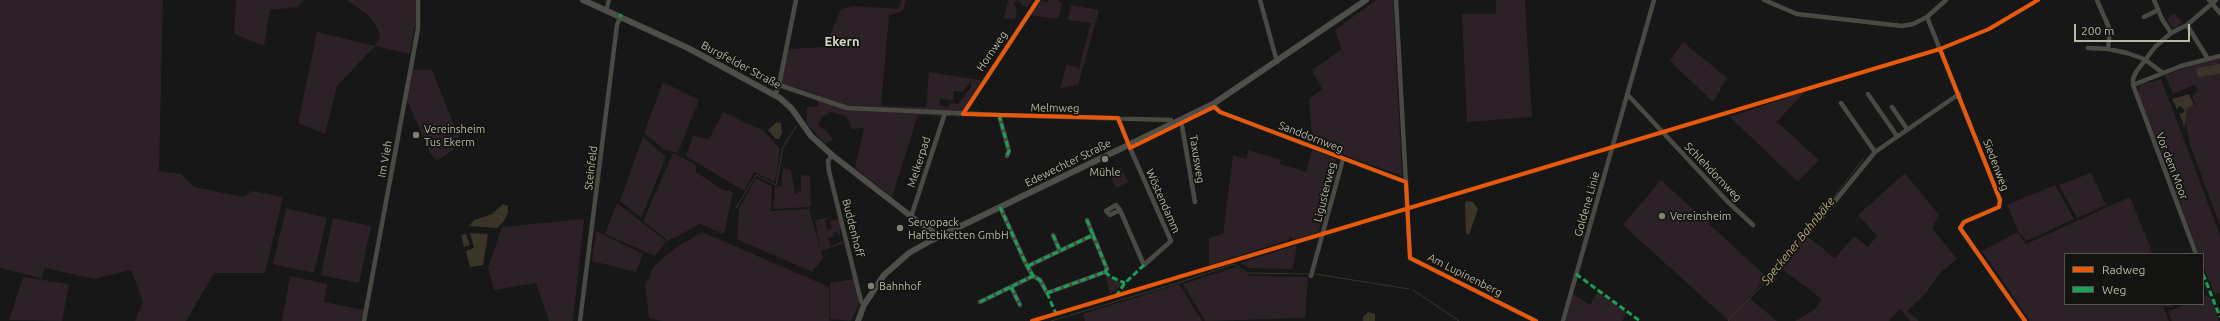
<!DOCTYPE html>
<html>
<head>
<meta charset="utf-8">
<style>
  body { margin:0 }
  #map { position:relative; width:2220px; height:321px; overflow:hidden; background:#171717; font-family:Ubuntu,sans-serif }
  canvas { display:block }
  .legend { position:absolute; left:2064px; top:253px; width:140px; height:52px; box-sizing:border-box; background:#131311; border:1px solid #55554d; margin:0; padding:5px 7px; list-style:none; font-size:12px; color:#b9b9a7 }
  .legend li { display:flex; align-items:center; gap:8px; height:20px }
  .legend b { width:20px; border:1px solid #55554d }
  .scale { position:absolute; left:2074px; top:24px; width:116px; height:18px; box-sizing:border-box; border:2px solid #b9b9a7; border-top:0; padding-left:5px; font-size:12px; line-height:14px; white-space:nowrap; color:#b9b9a7; -webkit-text-stroke:3px #131311; paint-order:stroke }
</style>
</head>
<body>
<div id="map">
<canvas width="2220" height="321"></canvas>
<ul class="legend">
<li><b style="height:5px;background:#e8590c"></b>Radweg</li>
<li><b style="height:5px;background:#1a9f57"></b>Weg</li>
</ul>
<div class="scale">200 m</div>
</div>
<script>
const g = document.querySelector('canvas').getContext('2d');
g.lineJoin = 'round';
function fillPath(path, color) {
  g.fillStyle = color;
  g.fill(path, 'evenodd');
}
function toPath(rows) {
  const path = new Path2D();
  for (const r of rows) {
    path.moveTo(r[0], r[1]);
    for (let i = 2; i < r.length; i += 2) path.lineTo(r[i], r[i + 1]);
  }
  return path;
}
function stroke(path, color, width, dash) {
  g.strokeStyle = color;
  g.lineWidth = width;
  g.lineCap = dash ? 'butt' : 'round';
  g.setLineDash(dash || []);
  g.stroke(path);
}
function label(font, color, halo, rows, align = 'center') {
  g.font = font + ' Ubuntu,sans-serif';
  g.lineWidth = 3.5;
  g.setLineDash([]);
  g.textBaseline = 'middle';
  g.strokeStyle = halo;
  g.fillStyle = color;
  for (const [text, x, y, turn = 0] of rows) {
    g.save();
    g.translate(x, y);
    g.rotate((+turn || 0) * Math.PI / 180);
    g.textAlign = isNaN(turn) ? turn : align;
    if (halo) g.strokeText(text, 0, 0);
    g.fillText(text, 0, 0);
    g.restore();
  }
}
fillPath(toPath([
  [0,0,163,0,159,171,181,174,194,187,243,197,252,191,283,197,265,273,214,273,186,321,135,321,143,302,131,270,94,279,45,268,41,278,0,268],
  [236,0,304,0,298,7,270,10,264,46,234,34],
  [347,0,415,0,415,25,410,54,375,46,337,86,325,134,298,123,317,32,375,46,380,37,378,29,368,15],
  [902,0,906,0,903,11,889,15,881,106,926,107,929,72,979,80,982,82,960,117,918,115,892,197,855,168,864,128,852,129,846,116,831,112,822,117,818,126,826,130,833,140,825,144,807,124,807,107,818,106,818,95,781,83,789,49,825,47,841,9,853,6,898,9],
  [971,81,971,87,958,104,950,103,949,107,939,106,940,99,953,100,954,91,963,92],
  [1008,0,1032,0,1027,7,1022,5,1018,0,1013,4,1017,9,1015,19,1004,18],
  [1041,0,1047,3,1049,0,1057,0,1062,4,1058,19,1030,15],
  [1376,0,1393,0,1402,176,1313,144,1309,102,1310,98,1322,89,1312,70,1342,49,1335,30],
  [1496,0,1525,0,1532,117,1467,122,1462,14,1496,14],
  [1071,5,1099,10,1078,85,1060,88,1067,64,1079,68,1091,23,1068,20],
  [2174,13,2182,22,2176,28,2172,27,2167,19],
  [1683,42,1727,78,1713,102,1670,61],
  [2220,58,2220,225,2191,148,2184,119,2187,109,2195,105,2192,97,2198,90,2194,85,2173,94,2165,75,2207,60],
  [413,70,432,70,461,143,437,161,430,153,407,100],
  [2161,79,2220,235,2220,293,2215,295,2203,265,2203,254,2199,254,2138,93,2139,85],
  [663,82,699,100,678,153,665,150,644,133],
  [1806,91,1767,132,1777,122,1819,160,1798,182,1730,117],
  [723,112,764,131,780,149,775,182,754,172,744,191,686,156,693,136,709,139],
  [643,137,666,157,641,218,620,201],
  [1249,150,1281,160,1280,164,1306,172,1312,150,1336,159,1335,179,1329,186,1319,232,1294,240,1290,237,1289,240,1209,265,1209,238,1223,234,1233,155,1246,159],
  [673,153,696,165,696,172,721,189,733,192,724,234,700,224,668,241,643,221],
  [1121,167,1128,182,1116,188,1110,174],
  [783,168,791,170,795,195,801,190,801,175,810,176,811,207,773,209,775,187,781,186],
  [1905,173,1939,215,1932,228,1957,259,1940,273,1926,293,1907,311,1919,321,1910,321,1900,309,1889,321,1795,321,1814,310,1822,299,1778,266,1804,234,1835,258,1854,236,1868,247,1877,236,1858,215],
  [2091,173,2106,205,2077,218,2059,185],
  [756,178,772,187,771,211,809,209,820,248,815,220,830,217,825,220,827,230,832,229,830,221,839,219,842,228,839,230,841,235,839,236,837,232,833,233,834,236,828,238,831,246,842,241,843,244,821,251,823,258,812,272,737,239,739,209],
  [1661,180,1767,277,1749,298,1777,321,1729,321,1623,225],
  [2055,185,2074,219,2026,241,2018,230,2007,205],
  [2130,197,2153,254,2065,254,2065,304,2172,304,2173,307,2163,306,2169,321,2030,321,1982,251,2018,232,2026,244],
  [617,203,666,241,655,256,605,234],
  [286,208,327,218,314,273,273,264],
  [333,218,371,226,359,283,321,275],
  [584,219,573,321,549,321,536,283,494,290,488,268,502,227],
  [596,231,643,254,636,272,592,261],
  [702,232,829,287,829,320,833,321,662,321,649,318,645,286,654,266,674,249],
  [1297,245,1293,269,1249,268,1240,263],
  [1236,267,1250,276,1308,277,1305,318,1205,321,1183,284],
  [1105,274,1123,283,1124,284,1110,294],
  [290,276,327,284,324,302,364,310,361,321,282,321],
  [23,277,69,284,62,321,9,320],
  [854,279,860,302,851,321,830,319,830,283],
  [1179,284,1202,321,1085,321,1083,314],
  [1598,292,1627,312,1622,321,1566,321,1573,294,1590,305],
  [2206,296,2211,298,2219,321,2172,321,2168,312,2187,304,2203,304,2203,297]
]), '#2b2127');
fillPath(toPath([
  [2220,64,2220,74,2198,77,2196,68],
  [2189,94,2194,105,2187,109,2184,129,2183,122,2179,114,2183,113,2185,110,2180,106,2177,109,2172,99],
  [777,122,781,123,782,133,779,139,776,139,768,130],
  [1467,201,1473,202,1478,209,1469,235,1466,233,1465,203],
  [503,204,508,206,508,212,504,221,497,228,469,226,474,220,492,214],
  [470,233,488,234,483,265,470,267,466,251,474,248],
  [466,234,470,245,464,247,461,235],
  [1368,312,1375,314,1375,321,1363,321,1363,317]
]), '#3a3529');
stroke(toPath([
  [736,208,756,175,776,185,783,147,796,127],
  [1315,274,1409,289],
  [1413,290,1459,321],
  [1051,321,1181,282,1234,264,1247,273,1309,274],
  [1728,321,1776,271,1864,158]
]), '#3a3529', 1);
stroke(toPath([
  [1260,0,1277,62],
  [1396,0,1410,258,1536,321],
  [1764,0,1797,14,1902,26,1913,24,1927,17,1946,0],
  [2097,0,2110,30,2108,49],
  [2154,0,2162,19,2171,33],
  [2209,0,2220,13],
  [606,11,609,0],
  [1927,17,2000,200,1999,207,1964,222,1960,228,2025,321],
  [2144,17,2158,10],
  [2187,25,2208,59],
  [2088,48,2108,49,2127,53,2144,59,2163,73],
  [779,85,847,108,999,115,1171,120],
  [2133,85,2133,79,2136,72,2155,47,2171,33,2187,25,2216,0],
  [1627,94,1727,201,1753,225],
  [1868,94,1897,136],
  [775,95,779,85,796,0],
  [1841,103,1875,152],
  [1213,104,1220,112,1406,182],
  [1892,107,1907,129],
  [963,114,1038,0],
  [999,115,1009,151,1007,156],
  [1118,118,1130,148,1171,241,1144,265,1120,210,1116,205,1106,211,1110,215,1120,210],
  [1181,120,1195,202],
  [832,155,828,161,829,171,861,301,864,305],
  [1000,207,1026,264,1033,276,1040,280,1047,293,1105,272,1107,269,1093,235,1028,266],
  [911,217,945,113],
  [1087,220,1093,235],
  [1808,234,1875,152,1959,94],
  [1053,235,1060,251],
  [2196,254,2133,85,2181,66,2220,56],
  [1311,276,1343,159],
  [1011,287,1020,305],
  [980,302,1033,276],
  [364,321,418,29,418,0],
  [580,321,617,25,620,17],
  [1563,321,1654,0]
]), '#4a4a45', 4.5);
stroke(toPath([
  [583,0,688,48,780,98,792,109,811,136,832,155,921,224,939,236],
  [858,321,864,305,884,275,909,253,932,240,1213,104,1366,0]
]), '#4e4e4a', 6);
stroke(toPath([
  [620,17,621,14],
  [999,115,1009,151,1007,156],
  [1000,207,1026,264,1033,276,1040,280,1047,293,1105,272],
  [1087,220,1093,235],
  [1053,235,1060,251],
  [1028,266,1093,235,1107,269,1105,272],
  [1105,272,1111,277,1125,283],
  [1576,274,1640,321],
  [2203,274,2220,317],
  [1011,287,1020,305],
  [1047,293,1056,314],
  [1116,296,1125,283,1144,265],
  [980,302,1033,276]
]), '#1a9f57', 3, [6, 3]);
stroke(toPath([
  [1038,0,963,114,1118,118,1130,148,1214,107,1220,112,1406,182,1410,258,1536,321],
  [1940,49,2000,200,1999,207,1964,222,1960,228,2025,321],
  [1032,321,1940,49,1989,29,2038,0]
]), '#e8590c', 4);
for (const [x, y, r, color] of [
  [416,135,4,"#808075"],
  [1105,159,4,"#808075"],
  [1662,216,4,"#808075"],
  [900,228,4,"#808075"],
  [871,286,4,"#808075"]
]) {
  const dot = new Path2D();
  dot.arc(x, y, r, 0, 2 * Math.PI);
  g.fillStyle = color;
  g.fill(dot);
  stroke(dot, '#131311', 1.5);
}
label('11px', '#b9b9a7', '#131311', [
  ["Hornweg",992,51,-56],
  ["Burgfelder Straße",741,65,28],
  ["Melmweg",1055,108,1],
  ["Sanddornweg",1311,137,21],
  ["Im Vieh",385,159,-80],
  ["Taxusweg",1197,159,81],
  ["Melkerpad",919,162,-72],
  ["Edewechter Straße",1068,163,-26],
  ["Siedenweg",1996,165,69],
  ["Vor dem Moor",2172,166,69],
  ["Steinfeld",591,168,-83],
  ["Schlehdornweg",1713,172,46],
  ["Ligusterweg",1325,192,-76],
  ["Wöstendamm",1163,201,66],
  ["Goldene Linie",1587,204,-74],
  ["Buddenhoff",853,228,76],
  ["Am Lupinenberg",1465,275,27]
]);
label('11px', '#b9b9a7', '#131311', [
  ["Vereinsheim",424,129],
  ["Tus Ekerm",424,142],
  ["Mühle",1105,172,"center"],
  ["Vereinsheim",1670,216],
  ["Servopack",908,222],
  ["Haftetiketten GmbH",908,235],
  ["Bahnhof",879,286]
], 'left');
label('italic 12px', '#b7a87b', '#131311', [
  ["Speckener Bahnbäke",1798,241,-51]
]);
label('bold 13px', '#d5d5c8', '#131311', [
  ["Ekern",842,42]
]);
</script>
</body>
</html>
